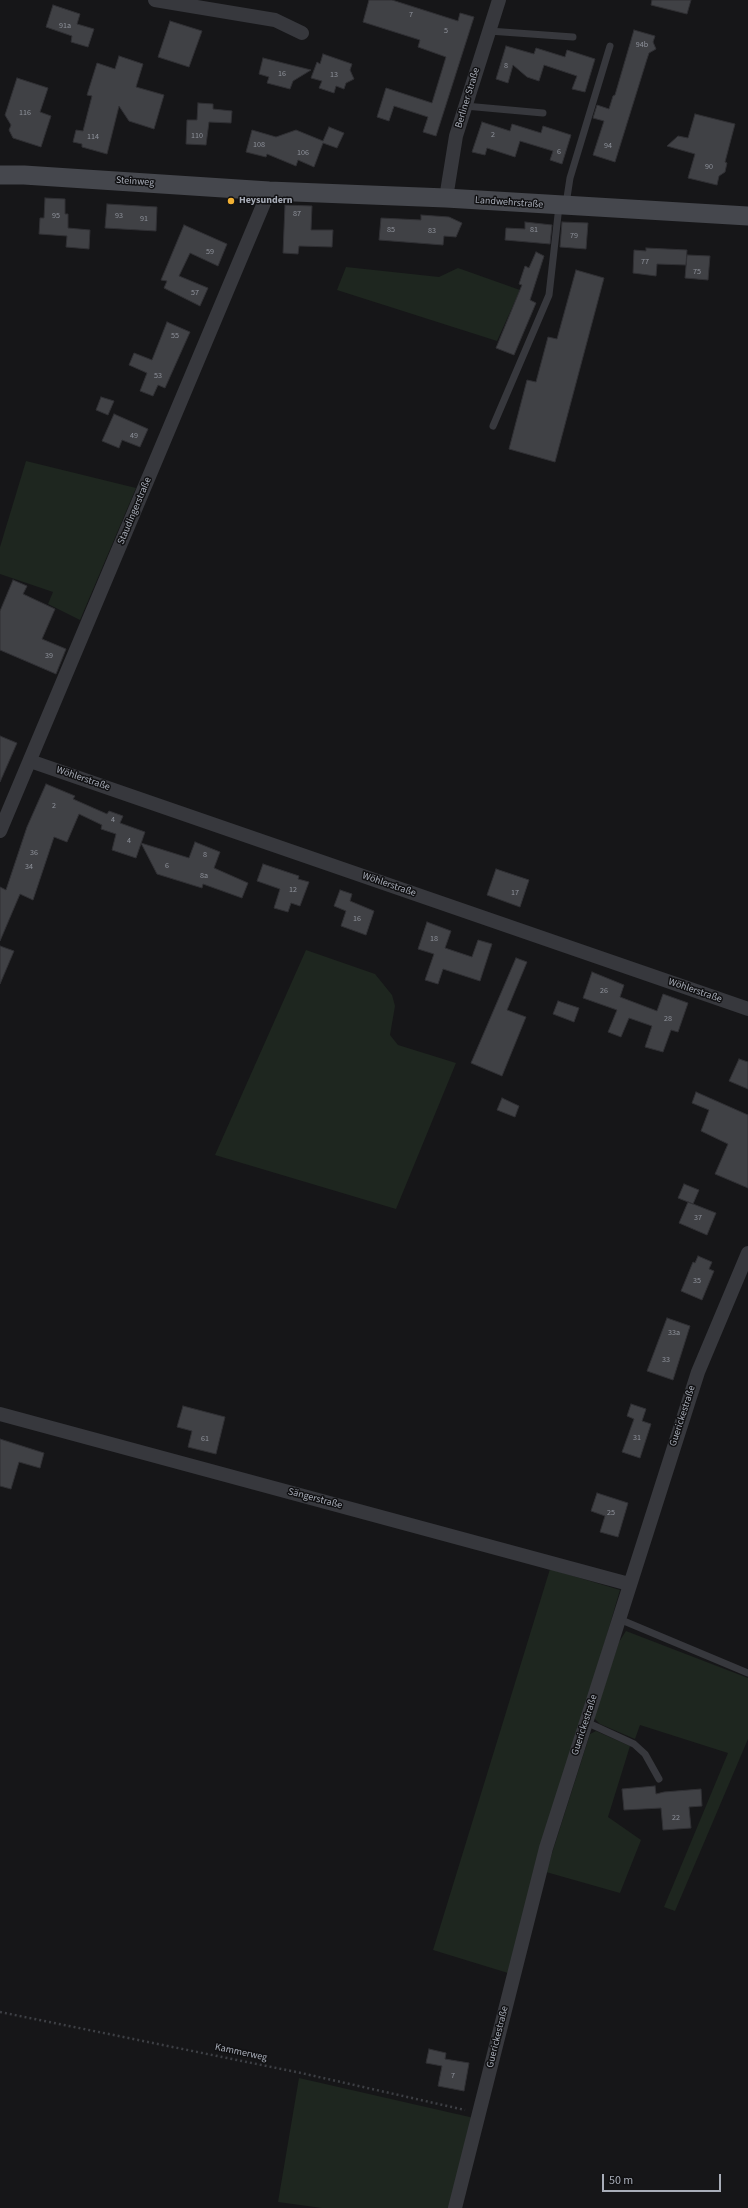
<!DOCTYPE html>
<html>
<head>
<meta charset="utf-8">
<style>
  body { margin:0 }
  #map { position:relative; width:748px; height:2208px; overflow:hidden; background:#161618; font-family:"Source Sans 3",sans-serif }
  canvas { display:block }
  .scale { position:absolute; left:602px; top:2174px; width:119px; height:18px; box-sizing:border-box; border:2px solid #a8adb8; border-top:0; padding-left:5px; font-size:12px; line-height:14px; white-space:nowrap; color:#a8adb8; -webkit-text-stroke:3px #111113; paint-order:stroke }
</style>
</head>
<body>
<div id="map">
<canvas width="748" height="2208"></canvas>
<div class="scale">50 m</div>
</div>
<script>
const g = document.querySelector('canvas').getContext('2d');
g.lineJoin = 'round';
function fillPath(path, color) {
  g.fillStyle = color;
  g.fill(path, 'evenodd');
}
function toPath(rows) {
  const path = new Path2D();
  for (const r of rows) {
    path.moveTo(r[0], r[1]);
    for (let i = 2; i < r.length; i += 2) path.lineTo(r[i], r[i + 1]);
  }
  return path;
}
function stroke(path, color, width, dash) {
  g.strokeStyle = color;
  g.lineWidth = width;
  g.lineCap = dash ? 'butt' : 'round';
  g.setLineDash(dash || []);
  g.stroke(path);
}
function label(font, color, halo, rows, align = 'center') {
  g.font = font + ' "Source Sans 3",sans-serif';
  g.lineWidth = 3;
  g.setLineDash([]);
  g.textBaseline = 'middle';
  g.strokeStyle = halo;
  g.fillStyle = color;
  for (const [text, x, y, turn = 0] of rows) {
    g.save();
    g.translate(x, y);
    g.rotate((+turn || 0) * Math.PI / 180);
    g.textAlign = isNaN(turn) ? turn : align;
    if (halo) g.strokeText(text, 0, 0);
    g.fillText(text, 0, 0);
    g.restore();
  }
}
fillPath(toPath([
  [346,267,439,277,458,268,520,290,497,341,337,290],
  [26,461,136,488,80,620,48,604,53,592,0,574,0,547],
  [306,950,375,974,392,995,395,1006,390,1035,398,1045,456,1063,396,1209,215,1155],
  [550,1569,620,1590,508,1973,433,1950],
  [626,1631,748,1678,748,1739,675,1911,664,1907,728,1753,640,1725,635,1739,600,1724,594,1718,619,1642],
  [596,1731,630,1746,608,1817,641,1840,620,1893,546,1872,590,1734],
  [299,2078,474,2118,450,2208,322,2208,278,2202]
]), '#1e261f');
const building = toPath([
  [369,0,392,0,458,21,460,13,474,17,436,136,423,132,428,117,394,106,389,121,377,117,386,88,432,103,446,57,418,47,420,40,363,22,369,0],
  [652,0,691,0,687,14,651,5,652,0],
  [53,5,80,14,77,24,94,29,88,47,71,42,72,36,46,27,53,5],
  [170,21,202,31,189,67,158,57,170,21],
  [634,30,655,36,653,42,656,49,649,53,647,59,615,162,593,155,604,121,593,118,597,105,609,109,613,96,615,95,634,30],
  [506,46,534,54,536,48,565,57,567,50,595,59,585,92,572,89,577,76,544,65,539,81,527,77,513,65,508,83,496,79,506,46],
  [323,54,352,64,350,70,354,79,346,83,344,89,336,86,334,93,319,88,322,81,311,78,317,62,320,64,323,54],
  [119,56,143,64,136,87,164,95,154,129,129,121,119,106,107,154,82,147,82,144,73,142,76,130,83,131,92,96,87,95,97,63,115,69,119,56],
  [263,58,311,70,293,81,290,89,267,83,269,77,259,74,263,58],
  [17,78,48,88,40,112,51,116,41,147,13,138,9,130,11,125,5,115,17,78],
  [198,103,213,104,213,109,232,111,231,123,209,122,206,145,186,144,187,120,197,120,198,103],
  [695,114,735,124,725,162,727,163,725,172,719,176,717,185,688,178,695,154,667,146,678,136,688,138,695,114],
  [482,122,510,131,512,124,541,133,543,126,571,135,562,164,550,160,553,151,520,141,515,157,487,148,485,155,472,152,482,122],
  [329,127,344,133,337,148,323,143,314,167,298,160,296,166,267,154,266,157,246,152,252,130,276,137,296,130,323,141,329,127],
  [45,198,65,199,65,214,68,214,68,228,90,230,89,249,66,247,67,236,39,234,40,218,44,218,45,198],
  [107,204,157,207,156,231,105,228,107,204],
  [285,205,312,206,311,230,333,230,332,247,299,246,298,254,283,253,285,205],
  [421,215,449,217,462,223,456,237,444,236,443,245,379,240,381,218,421,220,421,215],
  [525,222,552,225,550,244,505,240,506,228,525,229,525,222],
  [562,222,588,223,586,249,560,247,562,222],
  [184,225,227,244,218,266,190,253,179,276,208,288,200,306,164,288,167,281,161,280,184,225],
  [646,248,687,250,686,265,657,264,656,276,633,273,634,250,646,251,646,248],
  [536,252,544,256,530,300,536,303,514,355,496,348,522,285,519,284,525,266,529,268,536,252],
  [687,255,710,256,708,280,685,278,687,255],
  [576,270,604,278,555,462,509,449,527,380,536,382,548,337,557,339,576,270],
  [167,322,190,332,165,388,158,385,153,396,140,391,147,373,129,365,134,353,152,360,167,322],
  [101,397,114,401,108,415,96,410,101,397],
  [114,414,148,429,140,447,122,440,119,448,102,441,114,414],
  [13,580,27,586,23,594,55,609,42,639,66,649,56,674,0,650,0,611,13,580],
  [0,736,17,743,0,782,0,736],
  [46,784,75,796,73,799,107,814,109,811,123,816,120,823,145,832,136,858,112,850,116,834,101,829,102,825,79,814,67,842,54,837,33,900,20,894,0,941,0,887,6,890,27,827,46,784],
  [195,842,220,852,214,868,248,883,242,898,203,884,202,888,157,874,141,843,189,858,195,842],
  [263,864,299,876,298,879,309,882,300,906,291,903,288,912,274,908,280,889,257,881,263,864],
  [496,869,529,880,520,907,487,895,496,869],
  [340,890,352,894,350,901,374,911,366,935,341,926,346,911,334,906,340,890],
  [427,922,451,931,445,948,472,957,478,940,492,944,480,981,443,969,438,984,425,980,434,954,418,949,427,922],
  [0,946,14,951,0,984,0,946],
  [516,958,527,962,507,1010,526,1017,502,1076,471,1063,516,958],
  [592,972,624,985,620,997,657,1011,663,994,688,1003,678,1032,671,1030,663,1052,645,1047,652,1026,629,1018,621,1037,608,1032,617,1010,583,998,592,972],
  [558,1001,579,1008,574,1022,553,1014,558,1001],
  [739,1059,748,1062,748,1089,729,1081,739,1059],
  [696,1092,748,1115,748,1188,715,1174,728,1144,701,1131,709,1110,692,1103,696,1092],
  [502,1098,519,1106,515,1117,497,1110,502,1098],
  [684,1184,699,1190,693,1204,678,1198,684,1184],
  [688,1202,716,1213,707,1235,679,1223,688,1202],
  [698,1256,712,1262,709,1269,714,1271,702,1300,681,1291,693,1262,695,1263,698,1256],
  [667,1318,690,1326,673,1380,647,1371,667,1318],
  [631,1404,646,1409,642,1421,651,1424,640,1458,622,1452,634,1419,627,1416,631,1404],
  [183,1406,225,1417,216,1454,188,1447,192,1431,177,1427,183,1406],
  [0,1439,44,1453,40,1468,19,1462,11,1489,0,1486,0,1439],
  [597,1493,628,1503,618,1537,600,1532,605,1516,591,1511,597,1493],
  [655,1786,656,1794,664,1792,701,1789,702,1806,689,1807,691,1828,663,1830,661,1808,624,1810,622,1789,655,1786],
  [429,2049,446,2053,445,2059,469,2063,464,2091,438,2086,442,2066,426,2063,429,2049]
]);
fillPath(building, '#404145');
stroke(building, '#303034', 1);
stroke(toPath([
  [0,2012,301,2073,465,2110]
]), '#3d3f44', 2.5, [2, 3]);
stroke(toPath([
  [489,31,573,37],
  [465,106,543,113],
  [566,204,570,178,610,46],
  [493,426,549,295,559,206],
  [619,1619,748,1673],
  [586,1722,634,1744,645,1754,659,1779]
]), '#37383d', 7);
stroke(toPath([
  [155,0,275,20,302,33],
  [446,198,456,136,499,0],
  [30,761,748,1009],
  [0,831,269,191],
  [0,1414,629,1584],
  [455,2208,546,1848,698,1372,748,1253]
]), '#37383d', 14);
stroke(toPath([
  [0,175,24,175,269,191,446,198,748,216]
]), '#45474d', 19);
for (const [x, y, r, color] of [
  [231,201,4,"#f2b134"]
]) {
  const dot = new Path2D();
  dot.arc(x, y, r, 0, 2 * Math.PI);
  g.fillStyle = color;
  g.fill(dot);
  stroke(dot, '#111113', 1.5);
}
label('8px', '#8e929b', null, [
  ["7",411,15],
  ["91a",65,26],
  ["5",446,31],
  ["94b",642,45],
  ["8",506,66],
  ["16",282,74],
  ["13",334,75],
  ["116",25,113],
  ["2",493,135],
  ["110",197,136],
  ["114",93,137],
  ["108",259,145],
  ["94",608,146],
  ["6",559,152],
  ["106",303,153],
  ["90",709,167],
  ["87",297,214],
  ["95",56,216],
  ["93",119,216],
  ["91",144,219],
  ["85",391,230],
  ["81",534,230],
  ["83",432,231],
  ["79",574,236],
  ["59",210,252],
  ["77",645,262],
  ["75",697,272],
  ["57",195,293],
  ["55",175,336],
  ["53",158,376],
  ["49",134,436],
  ["39",49,656],
  ["2",54,806],
  ["4",113,820],
  ["4",129,841],
  ["36",34,853],
  ["8",205,855],
  ["6",167,866],
  ["34",29,867],
  ["8a",204,876],
  ["12",293,890],
  ["17",515,893],
  ["16",357,919],
  ["18",434,939],
  ["26",604,991],
  ["28",668,1019],
  ["37",698,1218],
  ["35",697,1281],
  ["33a",674,1333],
  ["33",666,1360],
  ["31",637,1438],
  ["61",205,1439],
  ["25",611,1513],
  ["22",676,1818],
  ["7",453,2076]
]);
label('10px', '#a8adb8', '#111113', [
  ["Berliner Straße",468,98,-73],
  ["Steinweg",135,182,4],
  ["Landwehrstraße",509,203,4],
  ["Staudingerstraße",135,511,-67],
  ["Wöhlerstraße",83,779,19],
  ["Wöhlerstraße",389,885,19],
  ["Wöhlerstraße",695,991,19],
  ["Guerickestraße",683,1416,-72],
  ["Sängerstraße",315,1499,15],
  ["Guerickestraße",585,1725,-72],
  ["Guerickestraße",498,2037,-76],
  ["Kammerweg",241,2053,12]
]);
label('bold 10px', '#a8adb8', '#111113', [
  ["Heysundern",239,201]
], 'left');
</script>
</body>
</html>
